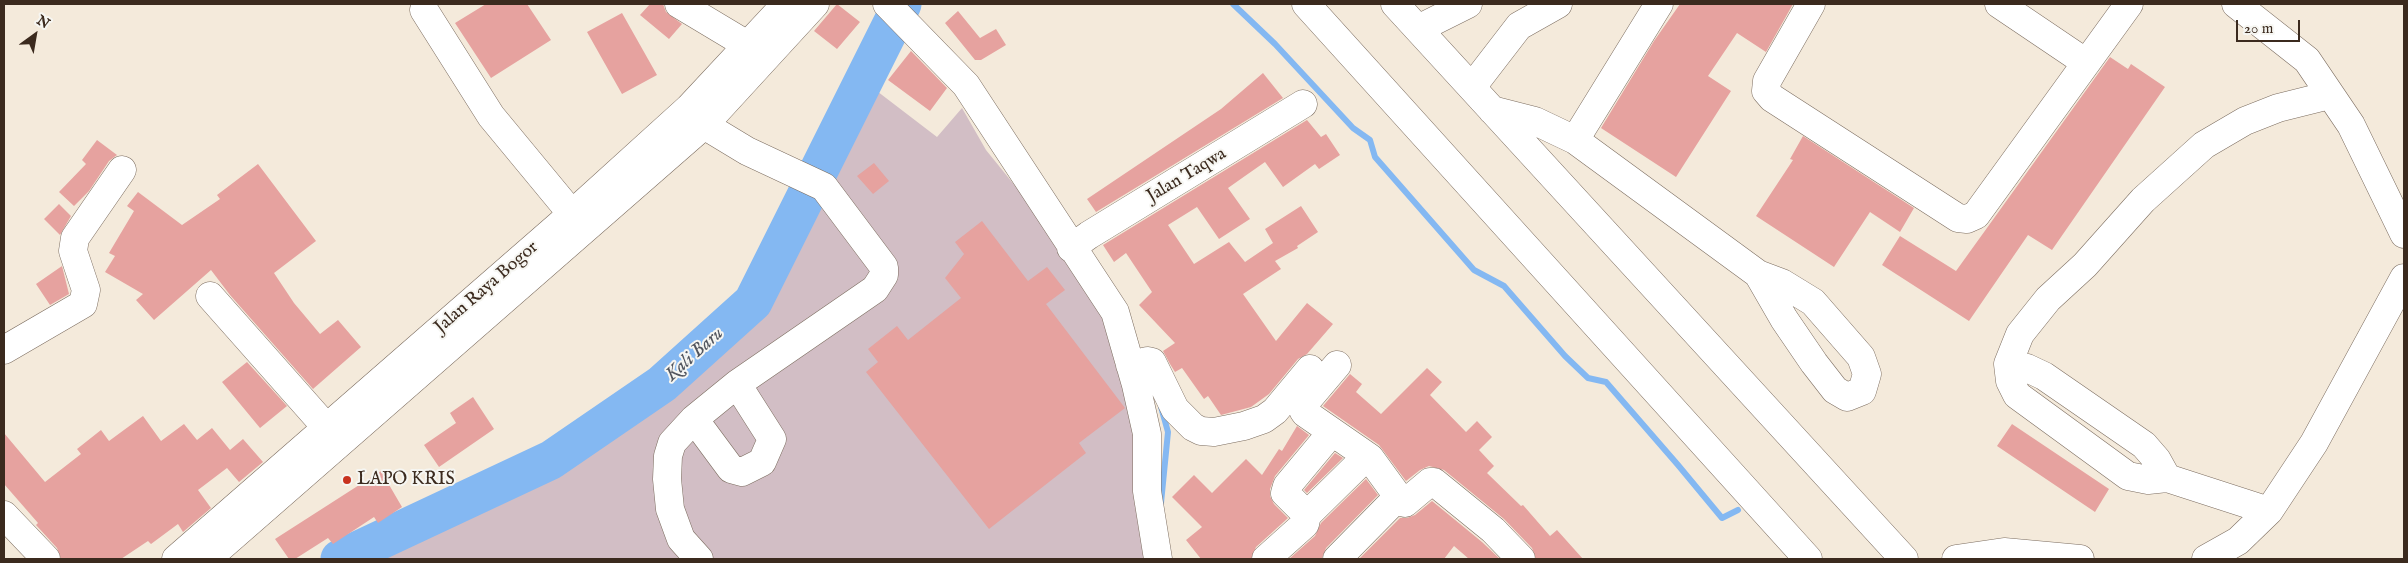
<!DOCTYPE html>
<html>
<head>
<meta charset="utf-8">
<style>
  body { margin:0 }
  #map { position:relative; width:2408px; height:563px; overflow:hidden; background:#f4eadb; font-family:"IM FELL English",serif }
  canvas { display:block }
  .frame { position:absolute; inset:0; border:5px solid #3b2a1e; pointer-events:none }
  .north { position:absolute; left:10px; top:10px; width:50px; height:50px; -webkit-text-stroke:4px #f6f6f2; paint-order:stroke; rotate:32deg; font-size:14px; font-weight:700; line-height:20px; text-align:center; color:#3b2a1e }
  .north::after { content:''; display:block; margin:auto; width:18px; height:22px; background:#3b2a1e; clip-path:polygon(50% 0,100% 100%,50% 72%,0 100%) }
  .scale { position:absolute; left:2236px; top:20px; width:64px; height:22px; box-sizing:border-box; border:2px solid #3b2a1e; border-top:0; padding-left:6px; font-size:15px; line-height:18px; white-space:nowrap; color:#3b2a1e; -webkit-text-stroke:4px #f6f6f2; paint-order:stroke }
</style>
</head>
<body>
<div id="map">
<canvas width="2408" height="563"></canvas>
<div class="frame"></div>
<div class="north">N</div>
<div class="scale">20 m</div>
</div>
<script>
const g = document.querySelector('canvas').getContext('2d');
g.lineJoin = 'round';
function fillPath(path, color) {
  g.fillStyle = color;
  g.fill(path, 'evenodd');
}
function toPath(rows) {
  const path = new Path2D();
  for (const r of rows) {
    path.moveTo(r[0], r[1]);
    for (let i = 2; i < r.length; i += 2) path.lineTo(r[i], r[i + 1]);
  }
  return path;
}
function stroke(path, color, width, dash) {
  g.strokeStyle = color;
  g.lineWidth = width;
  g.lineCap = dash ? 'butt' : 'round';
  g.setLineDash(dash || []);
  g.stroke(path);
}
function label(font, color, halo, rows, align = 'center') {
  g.font = font + ' "IM FELL English",serif';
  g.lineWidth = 4;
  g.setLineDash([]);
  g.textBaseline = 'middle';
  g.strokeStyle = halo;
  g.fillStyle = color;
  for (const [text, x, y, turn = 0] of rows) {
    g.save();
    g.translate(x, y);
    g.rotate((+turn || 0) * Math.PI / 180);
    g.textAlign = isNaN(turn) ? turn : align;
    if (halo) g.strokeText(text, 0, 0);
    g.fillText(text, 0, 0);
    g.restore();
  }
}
fillPath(toPath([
  [869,85,937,137,962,108,986,150,1033,208,1092,292,1116,353,1138,420,1149,559,381,559,551,475,619,422,675,392,728,348,768,294,812,216]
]), '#d2bec5');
stroke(toPath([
  [1233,4,1275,44,1353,128,1370,140,1375,157,1474,270,1504,286,1565,356,1588,378,1606,382,1678,465,1722,518,1738,510],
  [1161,407,1168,432,1161,503]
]), '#84b8f2', 6);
stroke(toPath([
  [340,559,551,460,662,384,753,302,902,4]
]), '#84b8f2', 39);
fillPath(toPath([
  [486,4,527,4,551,40,491,78,455,23],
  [650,4,663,4,666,12,682,24,669,39,640,15],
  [837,4,860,22,837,49,814,31],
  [1680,4,1793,4,1766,52,1737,33,1708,76,1731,91,1676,177,1601,128,1654,41],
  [958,11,980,38,996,29,1006,45,981,60,975,60,945,23],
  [622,13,657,75,622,94,587,32],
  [911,51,947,88,930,111,888,80],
  [2110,57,2128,69,2131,64,2165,87,2052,250,2028,235,1969,321,1882,265,1900,236,1956,271],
  [1263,73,1283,98,1096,212,1087,199,1221,109],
  [1307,120,1321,137,1326,134,1340,155,1319,169,1315,164,1283,187,1265,162,1245,176,1228,188,1250,219,1219,239,1197,207,1168,225,1194,264,1229,242,1245,262,1273,243,1265,229,1301,206,1318,232,1297,246,1298,248,1275,261,1281,269,1243,294,1276,341,1307,303,1333,324,1307,354,1298,359,1269,394,1251,407,1221,415,1208,396,1204,399,1182,368,1175,372,1170,364,1163,351,1175,343,1139,305,1152,292,1126,253,1114,262,1103,245],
  [1803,136,1914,208,1900,232,1870,212,1834,267,1756,216,1793,160,1790,159],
  [97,140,117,155,109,161,89,191,74,206,59,192,86,164,82,160],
  [874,163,889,181,873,194,857,176],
  [258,164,316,241,274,273,294,303,320,334,338,320,361,347,313,389,230,295,211,270,154,320,136,300,143,294,105,272,115,256,109,253,134,211,127,206,138,192,182,225,220,199,217,195],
  [59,204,71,216,60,235,44,219],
  [982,221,1028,281,1047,267,1065,290,1046,304,1125,408,1079,443,1086,453,989,529,866,372,878,362,868,349,897,326,908,340,961,298,945,278,964,254,955,242],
  [62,266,69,294,50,305,36,284],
  [247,362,287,406,260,428,222,382],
  [1427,368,1442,382,1430,395,1466,432,1477,421,1492,437,1479,450,1494,466,1487,473,1521,506,1523,505,1550,536,1557,530,1583,559,1536,559,1532,548,1504,519,1444,470,1429,466,1420,470,1406,481,1379,445,1323,406,1350,374,1362,384,1356,392,1381,414],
  [473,397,494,429,439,467,424,445,456,423,450,413],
  [143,416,161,441,184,424,197,440,212,428,230,450,243,439,263,462,239,482,227,468,198,490,211,508,183,532,178,524,151,544,148,541,121,559,61,559,57,548,36,525,38,523,4,484,4,433,45,482,81,454,77,449,101,430,109,441],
  [2012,424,2109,489,2095,512,1997,446],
  [1297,426,1309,435,1275,476,1270,489,1270,496,1274,504,1288,518,1256,547,1251,559,1201,559,1186,540,1202,527,1172,497,1194,475,1212,493,1246,459,1262,475,1279,449,1282,451],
  [1335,453,1343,458,1307,493,1304,490],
  [381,471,402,507,378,523,374,517,333,544,328,538,295,559,289,559,275,539],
  [1366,479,1378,495,1326,548,1322,558,1289,559,1315,536,1321,523],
  [1432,501,1482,542,1500,559,1469,559,1454,546,1444,559,1360,558,1400,518,1407,518,1415,515]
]), '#e6a29f');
const minor = toPath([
  [679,4,749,46],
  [887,4,966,85,1115,312,1136,385,1147,434,1147,491,1158,559],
  [1306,4,1808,559],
  [1395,4,1904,559],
  [1811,4,1767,81,1766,91,1772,98,1958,218,1967,219,1976,215,2129,4],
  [1999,4,2085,62],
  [2236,4,2307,60,2351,125,2404,234],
  [424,10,491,116,572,214],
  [1418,29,1468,4],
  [1472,87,1519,26,1558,4],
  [1492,110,1535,121,1575,140,1758,274,1782,283,1813,302,1861,357,1867,374,1862,391,1847,397,1835,390,1814,363,1784,319,1758,274],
  [704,125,747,151,824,187,884,267,884,275,875,289,737,384,772,439,762,462,742,472,731,469,694,419,737,384],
  [1575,140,1659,4],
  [1071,248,1089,235,1303,104],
  [210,296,326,427],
  [4,350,83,304,86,290,73,251,75,238,122,170],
  [2008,364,2027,368,2044,376,2144,445,2157,460,2167,478],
  [1130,365,1148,361,1152,362,1175,409,1193,427,1201,431,1214,432,1244,426,1264,419,1275,411,1310,369],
  [1337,365,1304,404,1303,410,1305,413,1370,458,1402,502,1405,503,1430,482,1434,482,1493,530,1521,559],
  [694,419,672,443,668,456,667,479,670,509,681,539,699,559],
  [2269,511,2167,478,2148,480,2128,476,2017,395,2010,381,2008,364,2020,334,2048,299,2085,265,2143,200,2204,145,2245,121,2278,108,2330,95],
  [4,515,46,559],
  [1307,515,1367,456],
  [1266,559,1305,524,1307,515,1285,493,1287,486,1332,432],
  [1337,559,1398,497],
  [1956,559,2004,552,2080,559],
  [2206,559,2238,541,2269,511,2314,443,2404,278]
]);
const highway = toPath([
  [176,559,572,214,689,108,786,4],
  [207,559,704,125,815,4]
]);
stroke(minor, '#7c6d60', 29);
stroke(highway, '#7c6d60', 29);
stroke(minor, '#fff', 28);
stroke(highway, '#fff', 28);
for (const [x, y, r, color] of [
  [347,480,5,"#c8321e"]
]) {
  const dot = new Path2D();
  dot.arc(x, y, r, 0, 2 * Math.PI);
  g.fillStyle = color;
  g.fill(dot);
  stroke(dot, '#f6f6f2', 2);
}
label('18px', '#3b2a1e', '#f6f6f2', [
  ["Jalan Taqwa",1187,176,-31],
  ["Jalan Raya Bogor",487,288,-41]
]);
label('18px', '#3b2a1e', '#f6f6f2', [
  ["LAPO KRIS",357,480]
], 'left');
label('italic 19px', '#51555e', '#f6f6f2', [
  ["Kali Baru",695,355,-42]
]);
</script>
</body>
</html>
